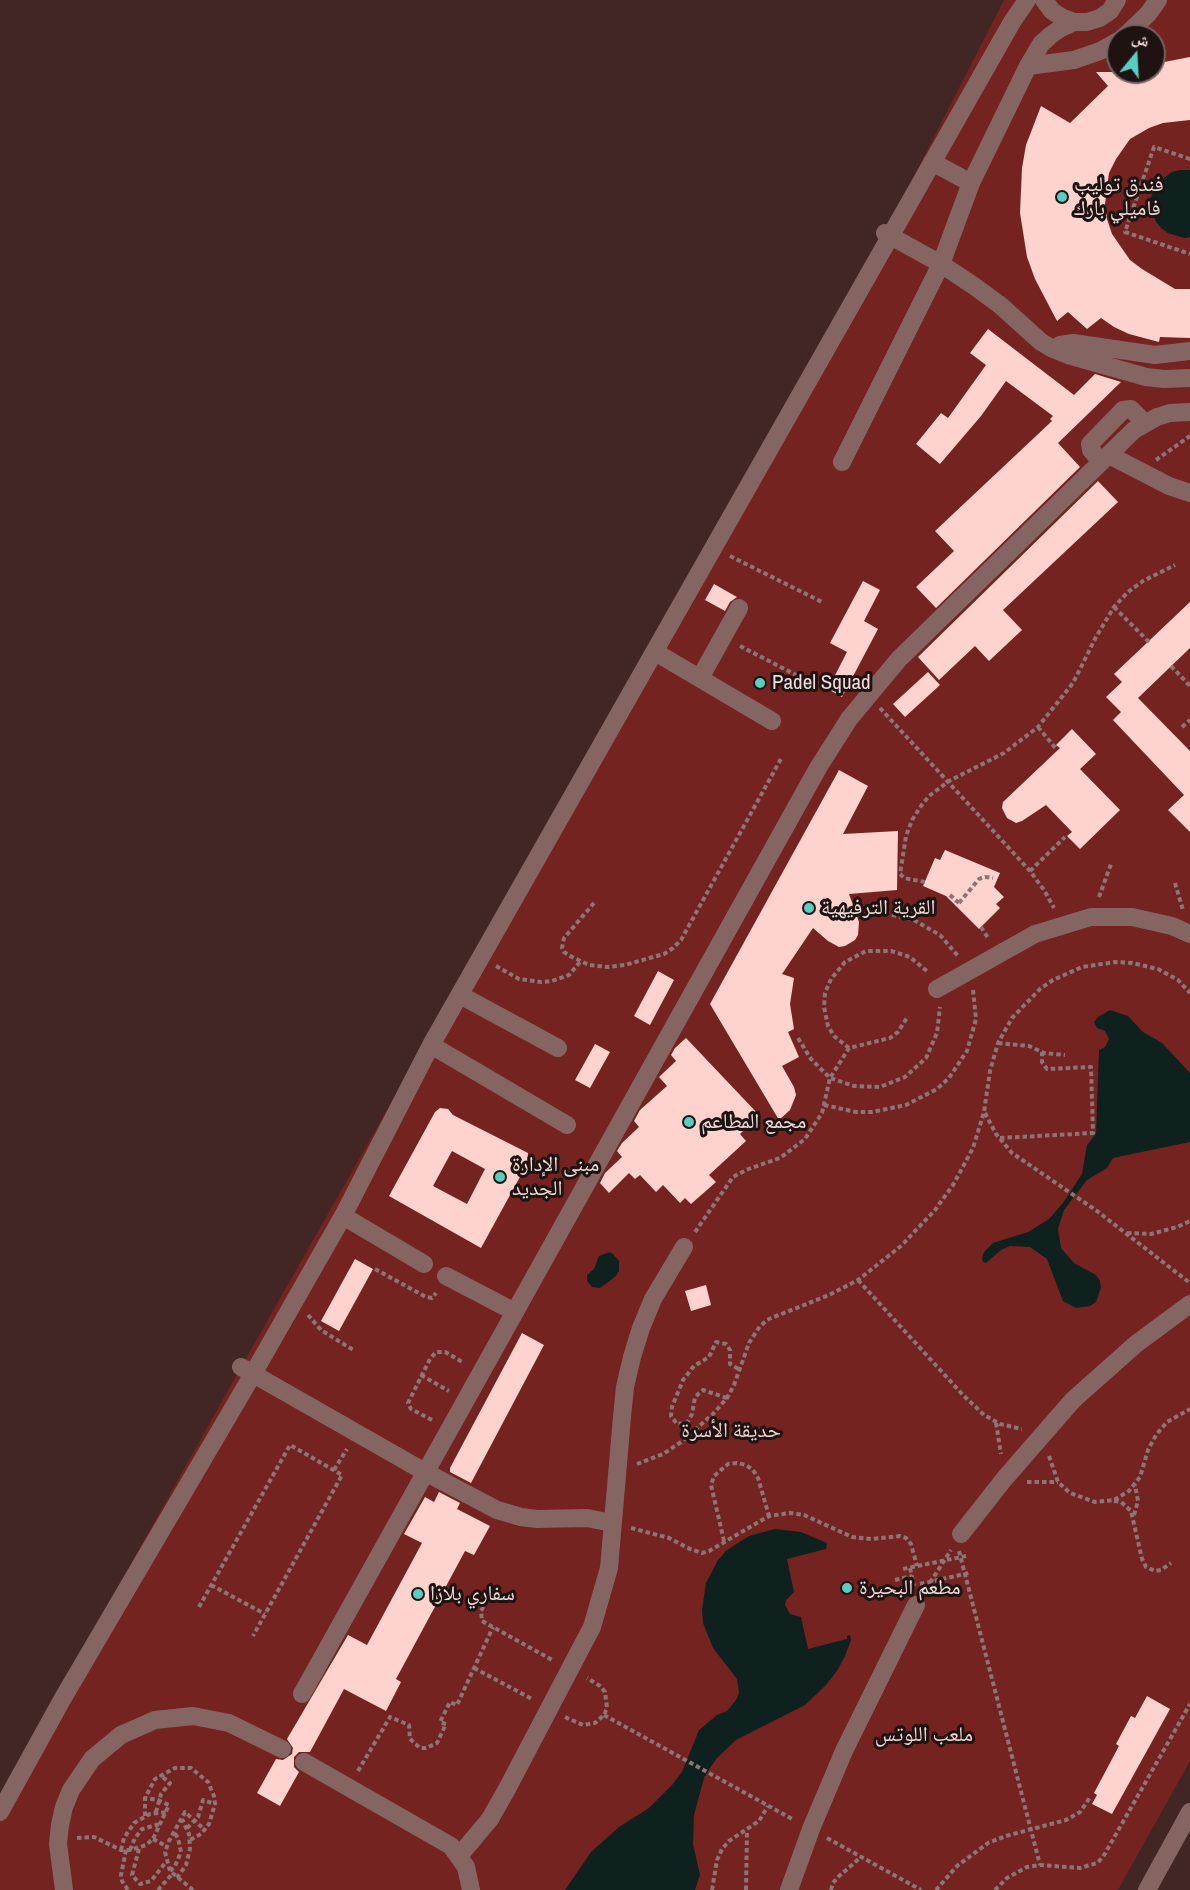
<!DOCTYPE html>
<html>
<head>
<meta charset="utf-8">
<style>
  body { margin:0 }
  #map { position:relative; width:1190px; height:1890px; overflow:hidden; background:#412623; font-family:"Archivo Narrow","Noto Naskh Arabic",sans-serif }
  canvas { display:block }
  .north { position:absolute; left:1106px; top:24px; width:60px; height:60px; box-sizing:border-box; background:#1f1312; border:2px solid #726362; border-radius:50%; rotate:18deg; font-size:16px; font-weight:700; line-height:24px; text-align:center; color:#eedcd9 }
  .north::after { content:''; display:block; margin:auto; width:21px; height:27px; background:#57cec1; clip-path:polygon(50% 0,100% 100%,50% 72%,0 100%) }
</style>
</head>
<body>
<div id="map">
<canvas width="1190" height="1890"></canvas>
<div class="north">ش</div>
</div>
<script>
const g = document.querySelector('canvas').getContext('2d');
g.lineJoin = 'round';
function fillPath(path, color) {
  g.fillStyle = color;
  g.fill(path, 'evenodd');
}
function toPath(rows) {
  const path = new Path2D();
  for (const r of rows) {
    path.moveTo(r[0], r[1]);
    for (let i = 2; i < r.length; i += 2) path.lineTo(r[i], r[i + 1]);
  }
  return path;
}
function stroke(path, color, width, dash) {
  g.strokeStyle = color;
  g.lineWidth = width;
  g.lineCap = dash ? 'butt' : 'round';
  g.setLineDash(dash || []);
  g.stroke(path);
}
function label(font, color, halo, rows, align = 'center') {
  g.font = font + ' "Archivo Narrow","Noto Naskh Arabic",sans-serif';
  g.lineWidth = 6;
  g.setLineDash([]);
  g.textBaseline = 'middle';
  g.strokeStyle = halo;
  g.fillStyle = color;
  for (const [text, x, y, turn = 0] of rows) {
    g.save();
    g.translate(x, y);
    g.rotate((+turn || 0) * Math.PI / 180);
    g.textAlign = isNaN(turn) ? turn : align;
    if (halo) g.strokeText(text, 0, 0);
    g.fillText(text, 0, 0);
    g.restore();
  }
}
fillPath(toPath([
  [1004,0,1190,0,1190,1761,1118,1890,0,1890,0,1798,241,1367,885,233],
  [1118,36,1154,36,1154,72,1118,72]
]), '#742320');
fillPath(toPath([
  [1181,170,1190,170,1190,237,1184,238,1168,233,1161,228,1156,222,1151,205,1151,197,1158,182,1172,172],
  [1110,1010,1128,1016,1143,1032,1162,1043,1190,1073,1190,1142,1113,1158,1107,1168,1087,1180,1064,1210,1058,1229,1061,1248,1074,1263,1096,1275,1100,1281,1101,1288,1096,1302,1090,1306,1076,1308,1063,1301,1047,1259,1030,1247,1010,1246,1001,1250,986,1263,983,1262,982,1258,984,1252,993,1243,1028,1232,1049,1219,1063,1203,1082,1174,1087,1145,1096,1134,1099,1050,1105,1047,1109,1039,1105,1031,1097,1028,1094,1022,1098,1017],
  [609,1252,613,1254,619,1261,619,1271,616,1276,607,1283,600,1288,592,1287,587,1281,587,1275,594,1269,599,1256],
  [775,1529,801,1532,827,1543,826,1549,787,1559,794,1592,786,1600,785,1605,790,1614,801,1617,808,1649,847,1639,847,1636,850,1635,851,1640,845,1656,837,1671,826,1685,805,1705,736,1740,717,1758,710,1768,704,1778,694,1815,693,1844,700,1875,695,1890,565,1890,591,1852,619,1827,649,1808,672,1785,682,1772,699,1730,717,1715,727,1711,736,1700,739,1693,737,1679,713,1648,703,1623,702,1610,706,1583,718,1560,727,1550,749,1536]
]), '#0f211f');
fillPath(toPath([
  [1190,57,1190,120,1163,123,1149,128,1130,139,1116,159,1109,173,1105,204,1107,219,1112,234,1130,260,1142,269,1175,289,1190,289,1190,338,1160,337,1159,342,1129,334,1114,327,1101,318,1087,329,1068,312,1057,321,1035,279,1027,257,1020,213,1022,168,1026,145,1041,106,1070,123,1108,86,1096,72,1154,72,1154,64],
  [988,329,1074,395,1095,374,1121,382,1058,443,1080,467,936,608,916,587,954,551,935,531,1052,421,1050,419,1053,416,1006,381,981,416,940,464,916,444,941,413,948,418,986,365,970,353],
  [1098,481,1118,502,1003,610,1022,630,989,661,975,646,939,680,918,657],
  [863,581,880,590,864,621,878,629,842,697,828,689,847,652,830,643],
  [714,584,737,597,730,602,725,611,705,600],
  [1190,602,1190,648,1138,698,1190,751,1190,832,1168,810,1184,795,1113,720,1121,712,1106,697,1122,682,1114,674],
  [928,672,940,685,905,717,893,704],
  [1072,729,1096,754,1080,769,1120,810,1080,849,1067,836,1072,832,1046,805,1022,821,1016,823,1007,818,1002,808,1003,802,1060,748,1056,745],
  [839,770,868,786,843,834,898,831,897,890,849,894,859,922,858,935,855,940,845,946,839,947,828,941,813,928,782,974,794,978,790,1004,794,1029,788,1032,799,1057,782,1066,794,1087,796,1095,790,1110,779,1120,710,1004],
  [945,850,1000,873,994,887,1004,897,996,904,1000,908,979,929,946,896,923,886,935,858,940,860],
  [658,971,674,980,650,1025,634,1016],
  [686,1038,759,1115,740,1134,746,1141,709,1175,716,1182,691,1204,685,1198,680,1203,663,1185,656,1192,640,1175,635,1179,629,1173,609,1193,600,1183,605,1173,622,1157,617,1151,622,1143,639,1127,634,1121,640,1110,667,1086,659,1077,676,1061,671,1055,675,1048],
  [595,1044,610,1052,590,1088,575,1080],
  [440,1108,448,1109,453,1115,528,1153,527,1164,481,1248,389,1196,435,1112],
  [452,1151,485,1169,467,1204,433,1186],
  [355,1259,373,1269,339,1331,321,1321],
  [706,1285,711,1305,691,1311,685,1291],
  [522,1333,544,1345,471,1483,450,1472,450,1468],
  [439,1492,460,1503,457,1509,490,1526,474,1555,465,1551,396,1679,401,1682,386,1711,344,1689,310,1752,299,1752,294,1757,294,1767,299,1772,280,1806,257,1793,276,1759,283,1760,292,1754,293,1748,287,1739,348,1635,367,1645,422,1543,404,1534,425,1497,434,1502],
  [1147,1696,1170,1709,1112,1814,1092,1804,1097,1795,1094,1793,1119,1746,1116,1744,1131,1716,1135,1718]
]), '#fed2cd');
stroke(toPath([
  [1190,159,1154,147,1125,232,1190,254],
  [1156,460,1190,436],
  [730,556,824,603],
  [1114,607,1151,644],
  [740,646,800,677],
  [1171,666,1190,686],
  [880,708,1030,871,1044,890,1054,908],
  [1038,727,1057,750],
  [1182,727,1190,720],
  [1030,871,1065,837],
  [925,882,904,878,900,874,906,836,912,820,921,806,929,796,949,781,1004,753,1038,727,1073,683,1096,637,1114,607,1128,592,1143,581,1175,565],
  [1175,883,1183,910],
  [950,895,960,904],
  [1099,897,1111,864],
  [594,903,564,938,562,948,564,952,572,957,589,965,608,967,625,965,664,954,673,948,681,940,782,757],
  [959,903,979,879,985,877,993,878],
  [862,915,888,914,914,920,940,935,958,956],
  [981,927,988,938],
  [496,966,519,979,541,982,552,981,569,975,580,962],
  [798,1038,811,1059,830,1078,854,1086,880,1087,905,1077,926,1058,937,1033,940,1007],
  [998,1043,1029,1046,1044,1053,1065,1055],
  [849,1048,834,1036,828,1026,824,1007,825,993,831,979,845,962,866,951,891,951,910,957,928,972],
  [824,1105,856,1112,872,1112,906,1105,937,1089,949,1078,967,1051,976,1019,973,990],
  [985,1113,996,1134,1012,1153,1097,1211,1190,1283],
  [1000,1138,1093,1133,1091,1067,1047,1069,1042,1062,1042,1052],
  [695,1232,733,1177,746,1170,780,1158,805,1139,822,1113,830,1078,849,1048,890,1038,898,1032,908,1016],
  [1127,1233,1151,1234,1177,1227,1190,1221],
  [375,1269,426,1297,432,1298,436,1293],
  [858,1280,963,1395,984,1415,1000,1424,1022,1429],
  [308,1315,321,1330,355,1351],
  [421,1375,449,1391],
  [727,1398,703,1390,695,1397,692,1414,687,1423,677,1424,671,1416,672,1407,683,1380,694,1366,709,1357,716,1342,726,1344,730,1350,730,1364,740,1370],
  [432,1420,411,1409,408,1403,430,1359,436,1352,445,1352,464,1363],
  [996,1423,1001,1454],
  [1049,1456,1058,1482,1070,1493,1095,1502,1114,1500,1129,1491,1140,1477,1148,1450,1156,1435,1167,1422,1190,1409],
  [637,1464,663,1454,681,1442,713,1414,727,1398,734,1385,749,1343,760,1326,769,1319,829,1295,858,1280,901,1246,935,1210,953,1185,973,1148,984,1112,990,1071,998,1043,1012,1018,1040,989,1053,980,1082,967,1115,962,1132,963,1158,969,1178,980,1190,993],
  [334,1470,347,1449],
  [1027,1482,1058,1482],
  [1114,1501,1121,1502,1131,1511,1142,1559,1146,1567,1155,1571,1161,1570,1171,1563],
  [1134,1515,1138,1501,1135,1485],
  [631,1528,669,1538,690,1549,702,1553,709,1551,769,1516,790,1513,804,1515,852,1537,871,1539,900,1536,906,1538,911,1544,917,1566],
  [724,1541,711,1485,714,1476,728,1464,737,1463,746,1465,753,1470,758,1478,769,1516],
  [959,1551,1040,1865],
  [910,1568,914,1586],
  [903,1569,966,1556],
  [895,1580,912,1576],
  [920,1584,969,1573],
  [211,1585,265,1614],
  [494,1587,481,1611,482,1621,554,1661],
  [926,1589,951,1550],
  [199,1607,290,1445,342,1475,253,1636],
  [474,1668,532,1699],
  [604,1715,794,1820],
  [565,1717,583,1725,595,1723,604,1715,607,1708,605,1692,600,1686,587,1678],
  [358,1771,390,1717,409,1725,410,1739,420,1748,426,1748,437,1743,446,1724,440,1722,450,1702,457,1705,493,1627],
  [156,1812,161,1794,170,1783,160,1775],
  [145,1816,145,1798,155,1779,175,1768,191,1768,208,1782,214,1796,215,1804,209,1824,201,1834,190,1840],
  [187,1828,198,1817,203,1800,215,1804],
  [77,1838,94,1837,121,1850,130,1850,146,1845,153,1839,169,1805,158,1800,145,1798],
  [827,1838,921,1890],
  [153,1839,166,1846],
  [139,1849,132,1875,140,1884,151,1881,166,1862],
  [121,1850,124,1838,134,1823,150,1814,167,1812],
  [126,1850,121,1875,122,1881,128,1890],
  [130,1850,135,1838,142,1829,160,1824],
  [170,1871,175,1866,181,1852,178,1838,174,1832],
  [177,1878,186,1865,190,1849,189,1834,182,1819],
  [158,1890,172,1874],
  [193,1890,170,1871,165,1852,169,1841,185,1812,205,1830],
  [712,1890,717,1860,722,1849,729,1841,759,1821,768,1806],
  [746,1890,747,1831],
  [831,1890,833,1883,838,1877,861,1857],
  [936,1890,957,1866,988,1843,1006,1836,1066,1820,1080,1812,1091,1796],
  [995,1890,1007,1878,1027,1867,1040,1865,1080,1868,1097,1863,1103,1857,1190,1704]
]), '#8c7572', 4, [4.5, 3]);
stroke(toPath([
  [1044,0,1052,11,1063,18,1074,22,1087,22,1100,18,1110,11,1117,0],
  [1125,36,1148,14,1158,0],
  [1028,66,1074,60,1100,51,1118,41],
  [932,162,971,183],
  [885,233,941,264,974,286,1000,305,1041,342,1053,349,1068,355,1146,377,1164,379,1190,378],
  [1053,349,1060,345,1073,343,1155,355,1190,351],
  [1109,455,1169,486,1190,493],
  [842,462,941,264,971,183,1028,66,1041,44,1051,35,1061,28,1074,22],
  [1101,462,1091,450,1090,444,1123,410,1131,409,1145,423],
  [655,652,772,721],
  [700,678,739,608],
  [937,989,1035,934,1091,917,1132,917,1172,926,1190,934],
  [460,995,558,1048],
  [431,1045,567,1125],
  [343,1216,424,1264],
  [446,1276,515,1312],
  [241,1367,425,1472,497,1510,521,1517,537,1519,587,1518,612,1523],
  [961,1534,1005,1478,1073,1400,1136,1344,1190,1304],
  [302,1694,818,768,849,719,899,659,1134,430,1157,417,1170,413,1190,412],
  [304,1762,451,1846,466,1867,471,1890],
  [0,1812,63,1698,253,1374,343,1216,431,1045,1012,22,1027,0],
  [459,1856,490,1819,507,1789,592,1627,609,1568,622,1417,625,1387,632,1357,641,1328,653,1299,684,1247],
  [64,1890,58,1844,60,1825,64,1807,71,1790,92,1759,121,1735,155,1720,193,1716,229,1723,282,1749],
  [789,1890,811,1829,844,1751,916,1605],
  [1147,1890,1190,1812]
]), '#856562', 18);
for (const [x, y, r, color] of [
  [1062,197,6,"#57cec1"],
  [760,683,6,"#57cec1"],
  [809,908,6,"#57cec1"],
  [689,1122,6,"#57cec1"],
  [500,1177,6,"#57cec1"],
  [847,1588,6,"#57cec1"],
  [418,1594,6,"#57cec1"]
]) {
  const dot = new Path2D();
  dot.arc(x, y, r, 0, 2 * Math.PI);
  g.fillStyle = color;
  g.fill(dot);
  stroke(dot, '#1f1312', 2);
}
label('21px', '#eedcd9', '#1f1312', [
  ["فندق توليب",1074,185],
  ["فاميلي بارك",1074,209],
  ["Padel Squad",772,683],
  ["القرية الترفيهية",821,908],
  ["مجمع المطاعم",701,1122],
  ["مبنى الإدارة",512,1165],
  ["الجديد",512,1189],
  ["مطعم البحيرة",859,1588],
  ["سفاري بلازا",430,1594]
], 'left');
label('21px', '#eed3d0', '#1f1312', [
  ["حديقة الأسرة",731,1431],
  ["ملعب اللوتس",924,1735]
]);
</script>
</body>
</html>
